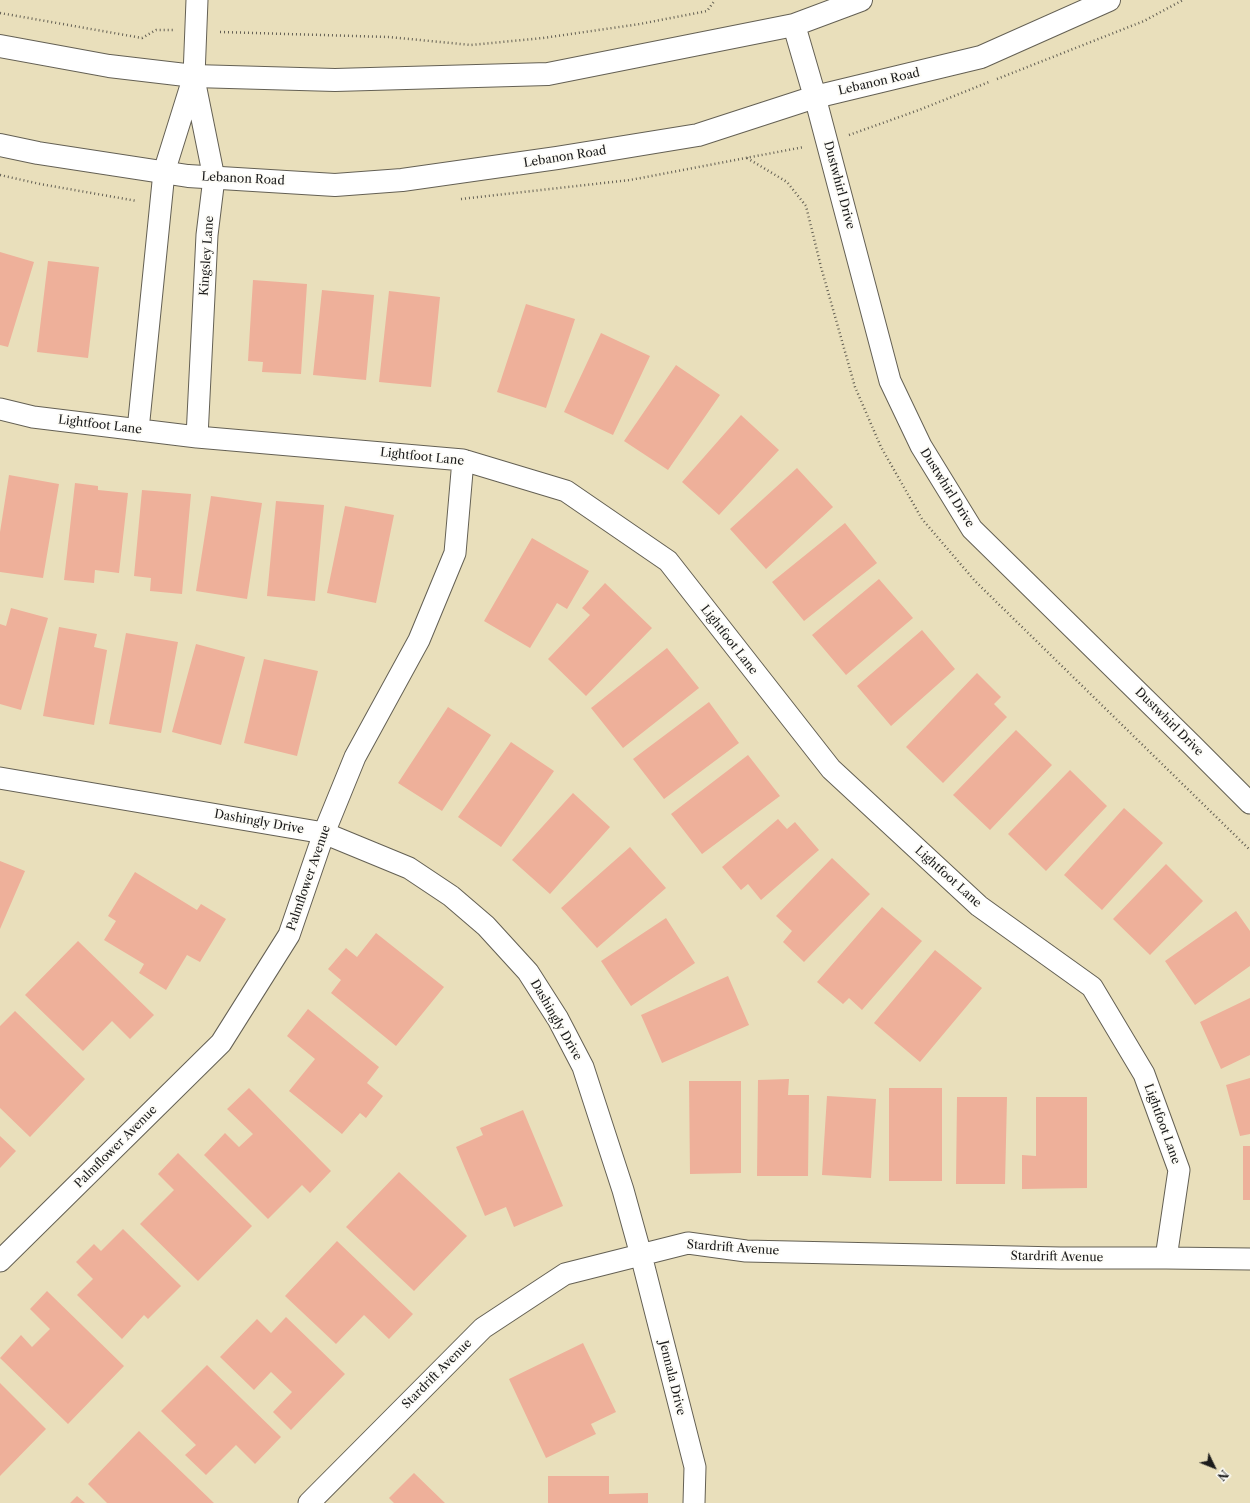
<!DOCTYPE html>
<html>
<head>
<meta charset="utf-8">
<style>
  body { margin:0 }
  #map { position:relative; width:1250px; height:1503px; overflow:hidden; background:#e9dfbb; font-family:"Libre Caslon Text",serif }
  canvas { display:block }
  .north { position:absolute; left:1194px; top:1447px; width:40px; height:40px; -webkit-text-stroke:3px #fdfcf7; paint-order:stroke; rotate:133deg; font-size:11px; font-weight:700; line-height:16px; text-align:center; color:#1c1c1c }
  .north::after { content:''; display:block; margin:auto; width:14px; height:18px; background:#1c1c1c; clip-path:polygon(50% 0,100% 100%,50% 72%,0 100%) }
</style>
</head>
<body>
<div id="map">
<canvas width="1250" height="1503"></canvas>
<div class="north">N</div>
</div>
<script>
const g = document.querySelector('canvas').getContext('2d');
g.lineJoin = 'round';
function fillPath(path, color) {
  g.fillStyle = color;
  g.fill(path, 'evenodd');
}
function toPath(rows) {
  const path = new Path2D();
  for (const r of rows) {
    path.moveTo(r[0], r[1]);
    for (let i = 2; i < r.length; i += 2) path.lineTo(r[i], r[i + 1]);
  }
  return path;
}
function stroke(path, color, width, dash) {
  g.strokeStyle = color;
  g.lineWidth = width;
  g.lineCap = dash ? 'butt' : 'round';
  g.setLineDash(dash || []);
  g.stroke(path);
}
function label(font, color, halo, rows, align = 'center') {
  g.font = font + ' "Libre Caslon Text",serif';
  g.lineWidth = 3.5;
  g.setLineDash([]);
  g.textBaseline = 'middle';
  g.strokeStyle = halo;
  g.fillStyle = color;
  for (const [text, x, y, turn = 0] of rows) {
    g.save();
    g.translate(x, y);
    g.rotate((+turn || 0) * Math.PI / 180);
    g.textAlign = isNaN(turn) ? turn : align;
    if (halo) g.strokeText(text, 0, 0);
    g.fillText(text, 0, 0);
    g.restore();
  }
}
fillPath(toPath([
  [0,252,34,262,8,347,0,345],
  [48,261,99,267,88,358,37,352],
  [253,280,307,284,301,374,262,372,263,362,248,361],
  [322,290,374,295,366,380,313,375],
  [389,291,440,297,431,387,379,382],
  [526,304,575,319,546,408,497,392],
  [601,333,650,356,613,435,564,412],
  [676,365,720,395,668,470,624,441],
  [741,415,779,450,719,515,682,482],
  [797,468,833,507,766,569,730,529],
  [9,475,59,484,43,578,0,572,0,532],
  [75,483,98,486,98,490,128,493,119,573,95,570,94,583,64,580],
  [142,490,191,494,182,594,150,591,151,578,134,576],
  [211,496,262,503,247,599,196,591],
  [276,501,324,505,315,601,267,596],
  [345,506,394,515,376,603,327,593],
  [845,523,877,563,804,621,772,582],
  [532,538,589,571,567,609,557,603,530,648,484,621],
  [879,579,913,618,846,675,812,635],
  [605,583,652,628,586,696,548,659,590,615,582,608],
  [11,608,48,618,21,710,0,704,0,624,6,626],
  [59,627,97,634,94,647,107,650,94,725,43,716],
  [922,630,955,669,891,726,857,686],
  [126,633,178,642,161,733,109,724],
  [196,644,245,657,221,745,172,732],
  [667,648,699,688,623,748,591,708],
  [264,659,318,671,297,756,244,743],
  [977,673,1001,697,994,704,1007,717,943,783,906,747],
  [709,702,739,743,664,799,633,759],
  [448,707,491,735,442,811,398,783],
  [1016,730,1052,765,990,830,953,795],
  [511,742,554,771,501,847,458,817],
  [748,755,780,796,702,854,671,814],
  [1070,770,1107,806,1046,871,1008,834],
  [573,793,610,827,550,894,512,860],
  [1124,808,1163,843,1102,910,1064,875],
  [778,819,787,829,795,822,819,850,761,900,748,884,741,890,722,867],
  [630,847,666,888,597,948,561,908],
  [832,858,870,894,804,962,783,942,792,931,776,916],
  [0,861,25,871,0,929],
  [1166,864,1203,901,1150,955,1113,919],
  [135,872,197,910,201,904,226,919,200,962,187,955,166,990,139,973,144,964,104,940,116,921,108,916],
  [882,907,922,941,862,1010,849,998,843,1004,817,982],
  [1236,911,1250,931,1250,966,1195,1005,1165,961],
  [666,918,695,963,631,1006,601,961],
  [376,933,444,987,396,1046,331,993,341,980,328,969,346,948,357,957],
  [78,941,154,1015,130,1039,112,1021,83,1051,25,995],
  [935,950,982,988,920,1062,874,1023],
  [728,976,749,1025,662,1063,641,1015],
  [1250,998,1250,1055,1221,1069,1200,1022],
  [308,1009,379,1067,367,1083,383,1096,366,1118,360,1113,342,1134,289,1091,315,1059,287,1036],
  [15,1011,85,1079,30,1137,0,1108,0,1026],
  [1250,1078,1250,1134,1240,1136,1226,1085],
  [789,1079,788,1095,809,1095,808,1176,757,1176,758,1080],
  [689,1081,741,1081,741,1173,690,1174],
  [249,1088,331,1171,310,1193,302,1185,268,1219,204,1155,225,1133,239,1147,253,1134,227,1109],
  [889,1088,942,1088,942,1181,889,1181],
  [827,1096,876,1099,871,1178,822,1175],
  [957,1097,1007,1097,1005,1184,956,1184],
  [1036,1097,1087,1097,1087,1188,1022,1189,1022,1155,1036,1156],
  [523,1110,563,1206,514,1227,506,1207,485,1216,456,1147,483,1135,480,1128],
  [0,1136,16,1151,0,1168],
  [1243,1146,1250,1146,1250,1200,1243,1200],
  [178,1153,252,1226,198,1281,140,1224,174,1190,158,1174],
  [399,1172,467,1236,414,1291,346,1227],
  [123,1229,181,1286,148,1319,144,1315,122,1339,77,1295,93,1279,76,1262,94,1244,101,1251],
  [337,1241,413,1314,389,1339,364,1315,336,1344,285,1296],
  [47,1291,124,1366,68,1424,0,1358,21,1335,32,1347,50,1329,30,1309],
  [286,1317,345,1374,291,1430,273,1412,292,1392,271,1372,254,1390,220,1357,257,1319,271,1333],
  [583,1343,616,1412,591,1424,596,1434,546,1458,509,1379],
  [207,1365,281,1437,255,1464,236,1445,206,1475,185,1455,196,1445,161,1411],
  [0,1383,46,1429,0,1476],
  [139,1431,214,1503,107,1503,88,1484],
  [414,1473,445,1503,394,1503,389,1498],
  [548,1476,609,1476,609,1494,648,1493,648,1503,548,1503],
  [77,1496,85,1503,70,1503]
]), '#eeb09a');
const minor = toPath([
  [194,79,214,178,207,235,197,437],
  [815,97,890,381,921,446,972,529,1192,745,1250,803],
  [0,409,33,417,197,437,463,460,566,491,668,561,831,769,979,906,1092,987,1144,1074,1179,1170,1166,1258],
  [138,430,164,172,194,76,197,0],
  [0,778,324,833,409,868,451,896,486,926,528,972,558,1019,583,1067,623,1190,641,1255,695,1467,694,1503],
  [0,1261,221,1043,289,935,324,833,355,757,419,640,455,553,463,460],
  [309,1503,483,1328,565,1274,688,1243,746,1251,1060,1258,1166,1258,1250,1259]
]);
const secondary = toPath([
  [794,25,815,97],
  [0,46,109,66,194,76,335,80,548,74,794,25,861,0],
  [0,145,38,153,188,176,335,185,402,180,557,158,698,135,815,97,981,57,1109,0]
]);
stroke(minor, '#646054', 23);
stroke(secondary, '#646054', 24);
stroke(toPath([
  [0,13,142,38,156,30,173,30],
  [220,32,389,37,471,45,543,38,640,24,707,11,715,0],
  [997,79,1144,21,1183,0],
  [849,135,919,110,989,82],
  [747,158,787,182,806,206,821,267,855,387,881,447,922,519,975,581,1250,850],
  [0,175,40,184,137,201],
  [461,199,630,180,804,147]
]), '#646054', 2.5, [1, 3]);
stroke(minor, '#fff', 21);
stroke(secondary, '#fff', 22);
label('12px', '#1c1c1c', '#fdfcf7', [
  ["Lebanon Road",879,82,-13],
  ["Lebanon Road",565,157,-9],
  ["Lebanon Road",243,179,3],
  ["Dustwhirl Drive",839,185,75],
  ["Kingsley Lane",207,256,-86],
  ["Lightfoot Lane",100,425,7],
  ["Lightfoot Lane",422,457,6],
  ["Dustwhirl Drive",947,488,58],
  ["Lightfoot Lane",729,640,52],
  ["Dustwhirl Drive",1169,722,45],
  ["Dashingly Drive",259,822,10],
  ["Lightfoot Lane",948,877,42],
  ["Palmflower Avenue",309,878,-71],
  ["Dashingly Drive",556,1020,60],
  ["Lightfoot Lane",1162,1124,70],
  ["Palmflower Avenue",116,1147,-45],
  ["Stardrift Avenue",733,1248,4],
  ["Stardrift Avenue",1057,1257,1],
  ["Stardrift Avenue",437,1374,-45],
  ["Jennala Drive",672,1378,76]
]);
</script>
</body>
</html>
